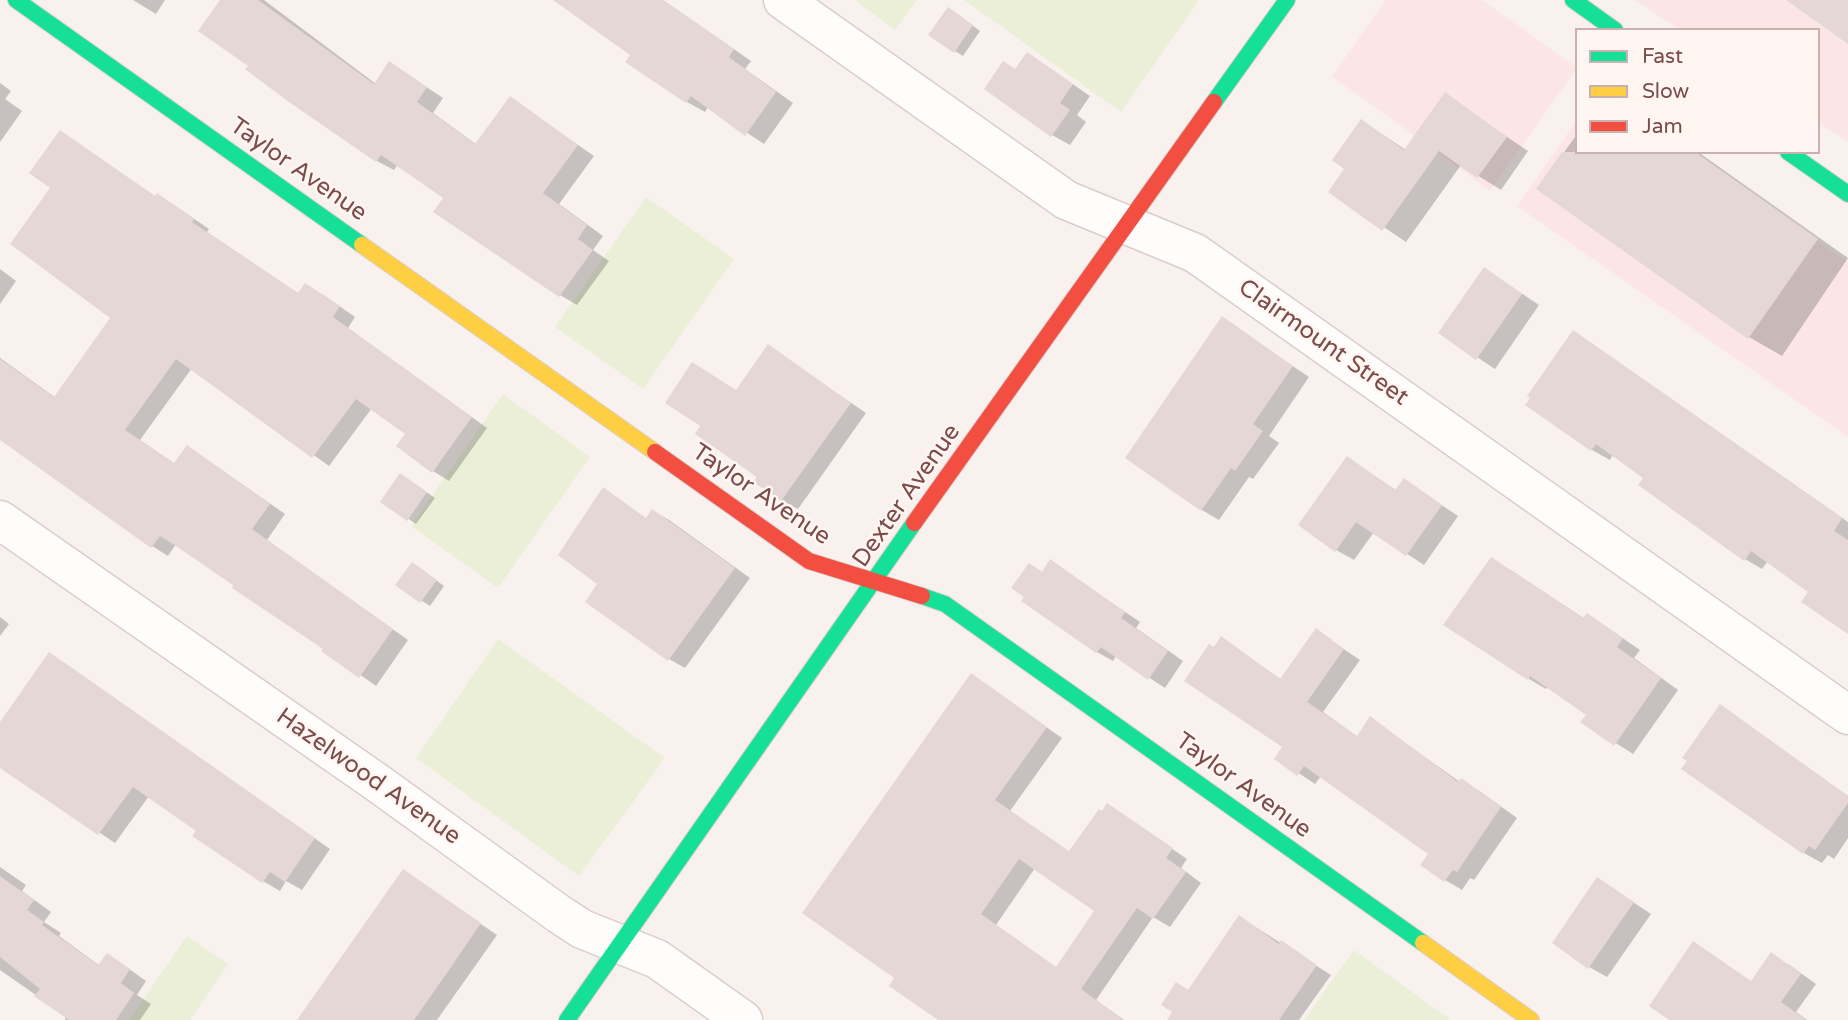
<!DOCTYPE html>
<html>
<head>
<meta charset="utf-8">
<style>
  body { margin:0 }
  #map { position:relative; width:1848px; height:1020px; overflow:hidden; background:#f8f1ee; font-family:"Varela Round",sans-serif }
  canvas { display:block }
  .legend { position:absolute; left:1575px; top:28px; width:245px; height:126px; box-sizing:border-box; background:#fff5f1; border:2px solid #cab1af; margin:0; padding:9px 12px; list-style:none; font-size:21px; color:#7a4c4b }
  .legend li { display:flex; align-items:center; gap:14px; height:35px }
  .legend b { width:35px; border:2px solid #cab1af }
</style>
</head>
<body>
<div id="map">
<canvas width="1848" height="1020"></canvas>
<ul class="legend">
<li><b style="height:9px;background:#16e098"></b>Fast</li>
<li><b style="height:9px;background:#ffcf43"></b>Slow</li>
<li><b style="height:9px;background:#f24e42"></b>Jam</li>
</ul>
</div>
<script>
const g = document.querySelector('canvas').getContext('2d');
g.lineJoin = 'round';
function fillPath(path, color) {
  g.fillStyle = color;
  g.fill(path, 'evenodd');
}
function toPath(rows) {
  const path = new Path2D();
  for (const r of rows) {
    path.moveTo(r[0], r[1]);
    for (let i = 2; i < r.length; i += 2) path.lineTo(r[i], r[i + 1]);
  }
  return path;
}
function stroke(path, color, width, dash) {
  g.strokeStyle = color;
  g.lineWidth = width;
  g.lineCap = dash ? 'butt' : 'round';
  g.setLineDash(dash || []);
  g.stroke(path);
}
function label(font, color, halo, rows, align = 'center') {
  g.font = font + ' "Varela Round",sans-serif';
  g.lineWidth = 5;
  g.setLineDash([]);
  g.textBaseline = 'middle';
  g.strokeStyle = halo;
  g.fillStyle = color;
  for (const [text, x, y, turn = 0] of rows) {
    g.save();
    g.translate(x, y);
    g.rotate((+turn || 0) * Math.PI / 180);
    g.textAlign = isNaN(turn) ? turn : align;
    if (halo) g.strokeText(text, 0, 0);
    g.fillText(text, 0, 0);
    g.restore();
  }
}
fillPath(toPath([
  [1386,0,1482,0,1577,68,1490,191,1332,76],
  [1635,0,1848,0,1848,142,1818,122,1818,30,1680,30],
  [1577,120,1577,152,1692,152,1848,262,1848,437,1517,206]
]), '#fbe6e5');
fillPath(toPath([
  [855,0,917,0,895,30],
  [964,0,1199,0,1121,112],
  [646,197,734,259,643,389,555,327],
  [503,394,590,457,498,588,411,526],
  [498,639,665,758,579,876,416,758],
  [187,936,228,964,190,1020,129,1020],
  [1354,950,1451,1020,1304,1020]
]), '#ecefd8');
fillPath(toPath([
  [133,0,165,0,156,14],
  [222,0,264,0,376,84,390,63,443,98,433,113,477,145,510,98,594,156,559,204,603,236,593,250,609,261,577,305,560,295,445,197,398,164,394,170,377,161,250,65],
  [555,0,663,0,751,61,745,69,793,103,764,144,708,107,705,112,687,102,627,61,632,54],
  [957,14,980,31,963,56,955,51],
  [1045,65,1090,96,1077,115,1086,122,1070,145,1052,135,1016,71],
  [0,83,11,91,5,99,22,111,0,142],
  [1445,95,1528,151,1501,190,1461,165,1406,242,1330,191,1347,169,1362,121,1406,150],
  [61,132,156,197,174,205,209,229,207,232,299,294,322,294,355,317,348,328,487,428,449,481,433,471,407,433,372,408,329,466,192,368,140,440,175,464,203,457,285,514,267,540,408,640,376,686,176,544,168,556,152,546,0,438,0,358,56,398,112,317,52,187],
  [1577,134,1577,152,1698,152,1848,258,1782,356,1749,337,1538,189],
  [0,269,16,281,0,304],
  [1485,269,1539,305,1495,369,1441,333],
  [1223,319,1309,377,1269,436,1279,443,1253,479,1249,477,1219,520,1202,510],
  [1591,343,1848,522,1848,633,1811,591,1768,561,1762,569,1745,559,1613,454,1610,460,1592,450,1527,404],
  [769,347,866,413,798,509,781,500,702,426,737,392],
  [1348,458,1397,491,1404,480,1458,516,1424,565,1374,532,1354,560,1336,550],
  [409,480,435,498,416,524,382,501],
  [604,489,647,519,653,511,669,520,750,578,685,668,669,659,600,584],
  [1051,562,1140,622,1136,628,1183,661,1165,688,1116,656,1113,661,1097,652],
  [421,569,444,586,430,606,398,585],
  [1509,569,1585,619,1605,626,1640,650,1634,658,1678,690,1633,754,1583,722,1588,714,1548,686,1546,689,1529,679],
  [0,617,9,624,0,636],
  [1317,631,1360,660,1323,712,1358,737,1371,719,1460,782,1478,790,1517,818,1474,880,1470,878,1462,890,1445,880,1430,853,1321,776,1315,784,1276,758,1284,746,1214,649,1221,639,1282,680],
  [66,664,330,849,302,890,286,881,280,891,263,881,195,835,198,830,149,796,115,843,0,766,0,725],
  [971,675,1062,738,1010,811,1070,853,1108,805,1187,859,1181,868,1201,883,1170,927,1153,917,1096,1000,1124,1020,941,1020,896,978],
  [1035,868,1097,911,1057,968,996,925],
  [1720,706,1848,796,1848,838,1834,859,1828,855,1822,863,1804,853,1684,769],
  [0,867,26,885,22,891,51,912,44,922,61,933,59,936,100,966,125,966,146,981,137,995,151,1004,140,1020,65,1020,66,1016,0,970],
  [403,871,497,935,437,1020,298,1020],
  [1598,879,1651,914,1607,977,1589,967],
  [1254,926,1331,975,1299,1020,1186,1020,1189,991],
  [1788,964,1816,984,1796,1012,1807,1020,1672,1020]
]), '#0003');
fillPath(toPath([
  [220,0,258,0,374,84,389,61,427,87,417,102,475,144,510,96,578,145,543,193,587,225,578,239,593,250,559,297,433,212,443,198,381,155,376,162,289,102,245,69,248,66,198,31],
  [553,0,663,0,734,49,729,57,776,92,745,136,691,96,686,103,625,62,630,55],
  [1786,0,1848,0,1848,44],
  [948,7,973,25,954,53,928,35],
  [1027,52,1073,84,1060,103,1070,110,1051,137,984,89,1003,61,1015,69],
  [1445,92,1507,137,1477,178,1439,151,1382,231,1328,192,1344,169,1332,160,1361,119,1404,150],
  [60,130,155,196,157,193,194,219,192,222,298,293,305,283,340,306,333,317,472,417,432,473,396,446,405,434,356,399,312,458,176,359,125,430,174,463,187,445,270,504,252,529,393,629,359,678,321,651,323,649,232,588,233,585,173,544,160,536,151,548,0,440,0,359,54,397,110,318,10,244,50,188,29,173],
  [1562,152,1695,152,1818,239,1748,339,1536,189],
  [1484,267,1522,294,1476,360,1438,333],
  [1222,316,1293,366,1253,424,1263,431,1235,471,1231,468,1201,511,1125,458],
  [1573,330,1842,518,1834,531,1848,540,1848,634,1801,602,1808,592,1751,551,1744,561,1638,485,1643,478,1596,444,1591,451,1525,405,1530,398,1527,396],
  [768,344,851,403,781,501,753,482,757,477,695,434,700,426,665,403,692,362,736,390],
  [1347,456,1395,490,1404,478,1442,505,1406,556,1356,522,1335,552,1298,525],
  [400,473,427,492,407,521,380,502],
  [603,487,646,518,652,509,735,568,668,661,585,602,597,584,558,555],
  [1491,557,1583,618,1587,613,1623,638,1617,647,1661,678,1614,746,1580,722,1586,715,1530,676,1528,680,1443,625],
  [1050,559,1125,612,1121,618,1168,651,1148,680,1101,647,1096,653,1021,601,1024,597,1011,588,1029,563,1042,572],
  [412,562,437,580,420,603,395,585],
  [1316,628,1344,649,1307,702,1357,736,1370,716,1458,782,1461,778,1501,807,1457,872,1453,870,1444,882,1420,865,1428,854,1304,766,1297,776,1274,759,1282,747,1184,681,1209,644,1214,647,1221,636,1280,679],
  [49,652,315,838,285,882,270,872,262,883,192,836,196,831,133,787,98,835,0,768,0,722],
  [971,673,1047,727,995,800,1069,851,1099,809,1102,811,1107,803,1173,848,1166,858,1186,872,1153,919,1137,908,1081,989,1123,1020,938,1020,889,986,894,978,802,913],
  [1019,859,1094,911,1056,967,981,914],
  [1720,704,1848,796,1848,803,1815,850,1809,846,1803,854,1681,769,1687,761,1682,758],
  [403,869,481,923,449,970,414,1020,297,1020],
  [0,876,34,900,27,910,44,922,42,925,98,965,107,953,130,969,121,983,134,993,116,1020,69,1020,34,996,40,989,0,957],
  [1597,877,1634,902,1588,969,1552,943],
  [1239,915,1279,944,1281,940,1317,965,1279,1020,1167,1020,1172,1012,1161,1005,1176,982,1188,990],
  [1693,941,1751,981,1771,952,1801,974,1781,1002,1806,1020,1669,1020,1649,1006]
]), '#e5d7d5');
const street = toPath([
  [783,0,1066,200,1195,253,1848,715],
  [0,520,379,784,559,914,582,929,657,959,743,1020]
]);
const fast = toPath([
  [16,0,362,245],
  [1573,0,1615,30],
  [1214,102,1287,0],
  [1788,152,1848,194],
  [922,596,945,604,1423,943],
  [567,1020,914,523]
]);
const slow = toPath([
  [362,245,655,452],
  [1423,943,1531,1020]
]);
const jam = toPath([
  [655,452,809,561,922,596],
  [914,523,1214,102]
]);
stroke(street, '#d9cecc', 41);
stroke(fast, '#dacecb', 18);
stroke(slow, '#dacecb', 18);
stroke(jam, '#dacecb', 18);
stroke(street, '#fefdfc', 38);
stroke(fast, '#16e098', 16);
stroke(slow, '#ffcf43', 16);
stroke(jam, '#f24e42', 16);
label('24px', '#7a4c4b', '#fff5f1', [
  ["Taylor Avenue",298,170,35],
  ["Clairmount Street",1323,343,35],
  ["Taylor Avenue",761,495,34],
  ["Dexter Avenue",907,496,-55],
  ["Hazelwood Avenue",368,777,35],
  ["Taylor Avenue",1243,786,36]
]);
</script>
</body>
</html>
